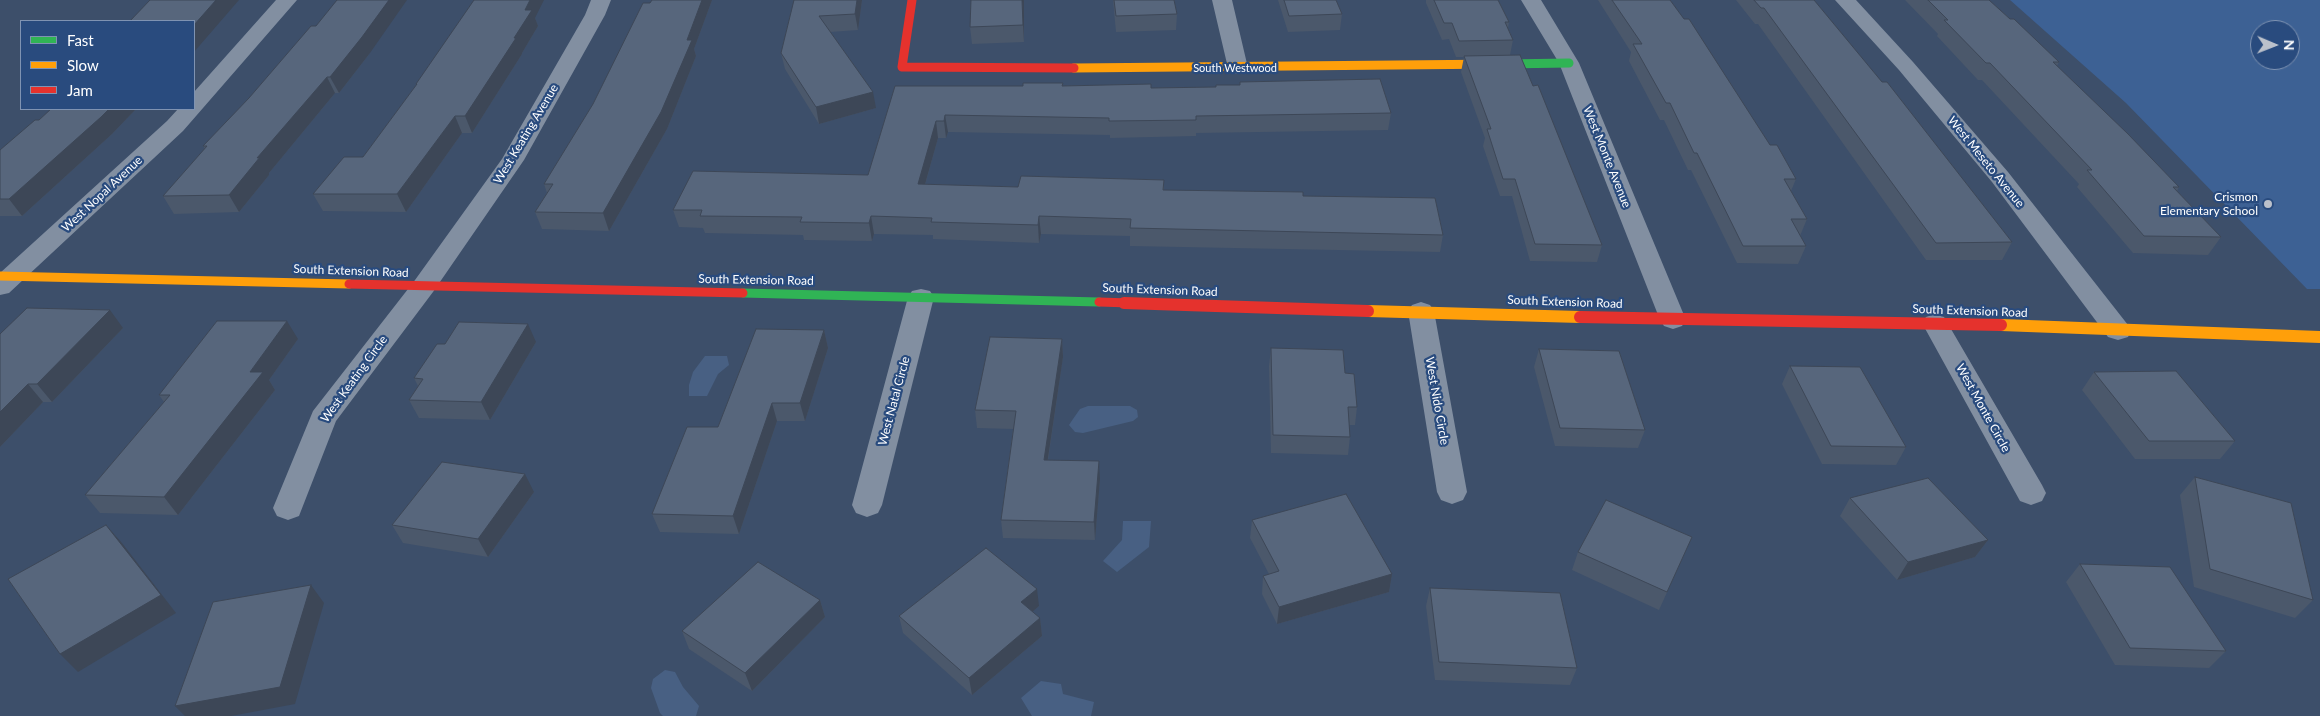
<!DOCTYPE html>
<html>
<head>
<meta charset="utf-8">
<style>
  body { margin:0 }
  #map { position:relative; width:2320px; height:716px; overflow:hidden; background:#3d4f6a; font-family:Lato,sans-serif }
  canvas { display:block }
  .legend { position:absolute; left:20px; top:20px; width:175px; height:90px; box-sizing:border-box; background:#294b7e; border:1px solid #7f93b2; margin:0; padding:6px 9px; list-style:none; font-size:15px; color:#fff }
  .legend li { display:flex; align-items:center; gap:10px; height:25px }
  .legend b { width:25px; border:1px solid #7f93b2 }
  .north { position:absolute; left:2250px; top:20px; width:50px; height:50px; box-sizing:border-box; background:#294b7e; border:1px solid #7f93b2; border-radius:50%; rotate:91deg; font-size:14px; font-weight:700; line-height:20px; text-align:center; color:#fff }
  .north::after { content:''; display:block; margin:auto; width:18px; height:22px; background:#bbc1cb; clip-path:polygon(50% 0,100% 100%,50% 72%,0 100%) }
</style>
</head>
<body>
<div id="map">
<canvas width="2320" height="716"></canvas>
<ul class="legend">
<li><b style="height:6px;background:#30b455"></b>Fast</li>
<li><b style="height:6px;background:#ff9f0a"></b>Slow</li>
<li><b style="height:6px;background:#e5322d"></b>Jam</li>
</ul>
<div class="north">N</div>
</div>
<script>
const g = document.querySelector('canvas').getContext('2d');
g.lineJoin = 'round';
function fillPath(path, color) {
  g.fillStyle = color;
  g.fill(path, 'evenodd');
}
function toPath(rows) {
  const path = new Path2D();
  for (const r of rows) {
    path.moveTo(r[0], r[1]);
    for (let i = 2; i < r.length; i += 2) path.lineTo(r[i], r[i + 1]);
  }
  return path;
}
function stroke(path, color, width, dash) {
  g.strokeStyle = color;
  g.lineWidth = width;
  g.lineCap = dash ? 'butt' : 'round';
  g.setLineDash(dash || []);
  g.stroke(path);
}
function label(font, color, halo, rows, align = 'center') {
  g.font = font + ' Lato,sans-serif';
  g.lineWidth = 4.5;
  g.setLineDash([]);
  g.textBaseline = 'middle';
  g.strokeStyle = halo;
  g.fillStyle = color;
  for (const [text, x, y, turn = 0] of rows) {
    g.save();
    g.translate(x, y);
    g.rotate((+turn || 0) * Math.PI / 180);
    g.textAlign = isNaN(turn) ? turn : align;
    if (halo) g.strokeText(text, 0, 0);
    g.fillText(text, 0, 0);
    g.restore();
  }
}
fillPath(toPath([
  [2010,0,2320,0,2320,289,2307,289,2126,103],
  [2260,30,2290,30,2290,60,2260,60]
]), '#3d6194');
fillPath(toPath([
  [705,356,727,356,729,365,718,374,707,396,689,396,689,385,693,372],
  [1088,406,1130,406,1137,410,1138,417,1133,421,1083,433,1075,432,1069,425,1073,419,1080,409],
  [1123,521,1151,521,1149,547,1117,572,1103,561,1122,540],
  [665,670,675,672,683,687,699,706,696,716,663,716,660,713,651,688,653,679],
  [1041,681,1061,684,1063,694,1094,702,1091,716,1032,716,1021,698]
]), '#486083');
fillPath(toPath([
  [276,0,297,0,183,131,9,293,0,295,0,273,167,121,178,109,194,109,194,92,276,0],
  [591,0,611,0,605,15,524,160,433,292,336,421,299,516,288,520,277,516,273,508,313,411,415,280,502,159,585,15,591,0],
  [1212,0,1232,0,1248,68,1245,72,1238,74,1231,72,1228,68,1212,0],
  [1521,0,1541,0,1579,63,1686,320,1682,326,1673,329,1664,326,1660,320,1559,63,1521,0],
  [1835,0,1856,0,1913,62,2008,172,2128,325,2131,331,2128,337,2118,340,2108,337,1992,182,1899,70,1835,0],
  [921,289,930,291,934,297,882,505,878,513,867,517,856,513,852,505,908,297,912,291,921,289],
  [1421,302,1430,305,1434,311,1467,492,1463,500,1452,504,1441,500,1437,492,1408,311,1412,305,1421,302],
  [1935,314,1944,317,2042,485,2046,493,2042,501,2031,505,2020,501,1922,323,1926,317,1935,314]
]), '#828fa1');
stroke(toPath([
  [1504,64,1569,63],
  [743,293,1099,302]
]), '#30b455', 9);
stroke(toPath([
  [1074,68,1504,64],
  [0,276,349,284]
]), '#ff9f0a', 9);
stroke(toPath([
  [1368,311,1580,317],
  [2001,325,2320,337]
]), '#ff9f0a', 12);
stroke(toPath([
  [912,0,902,67,1074,68],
  [349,284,743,293],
  [1099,302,1161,304]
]), '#e5322d', 9);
stroke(toPath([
  [1124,303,1368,311],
  [1580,317,2001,325]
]), '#e5322d', 12);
fillPath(toPath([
  [652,0,712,0,694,49,696,56,667,129,609,231,542,229,535,212,547,193,544,184,593,104],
  [794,0,862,0,858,30,830,32,876,108,819,124,785,69,781,53],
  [1024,0,1024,42,972,44,970,27],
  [1113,0,1174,0,1177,14,1176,30,1116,32],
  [1278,0,1336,0,1342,14,1340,30,1288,32],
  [1426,0,1498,0,1509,22,1508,28,1513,40,1510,55,1602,245,1597,262,1530,261,1512,196,1500,196,1483,146,1485,138,1461,72,1464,57,1456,57,1449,39,1442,40,1426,3],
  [1598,0,1670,0,1770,145,1796,179,1791,191,1807,219,1800,236,1806,246,1798,264,1737,263,1691,170,1688,170,1664,120,1660,120,1629,61,1631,52],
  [1736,0,1814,0,2012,242,2002,260,1926,260,1758,24,1755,24],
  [1905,0,1989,0,2059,62,2057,66,2179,187,2177,191,2221,237,2208,255,2133,253,2077,187,2079,184,1982,80,1978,80,1937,36,1938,34],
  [535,18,538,26,522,53,522,54,472,133,462,133,406,212,323,211,313,194,363,157,416,86,416,84],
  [370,53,339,93,335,93,269,173,269,175,239,212,174,214,163,196,205,149,203,146],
  [1063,83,1063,86,1151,88,1391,113,1388,130,1196,133,1196,136,1110,138,1110,135,948,132,946,138,938,138,925,185,1018,187,1164,180,1164,190,1303,196,1443,235,1440,252,1130,246,1130,236,1041,234,1039,243,933,239,933,235,874,234,872,241,804,240,803,235,705,233,703,228,679,227,673,210,868,175,895,86,1023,86],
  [51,109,136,109,112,134,22,216,0,216,0,150,39,120],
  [123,328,52,402,43,402,0,447,0,334],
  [824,330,828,348,805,421,777,421,739,534,660,532,652,514,718,427],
  [298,339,269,380,275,390,178,515,100,513,85,495,164,402,159,395],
  [1062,339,1063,357,1048,460,1100,479,1095,540,1003,538,1001,520,1013,429,977,428,975,410],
  [536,342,490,420,419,418,409,400,418,386,414,378],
  [1271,348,1345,373,1357,407,1355,425,1349,425,1350,437,1348,455,1271,453,1269,366],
  [1539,349,1645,430,1638,448,1555,446,1534,367],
  [1790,366,1906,447,1896,465,1822,464,1782,384],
  [2094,372,2235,441,2220,459,2135,459,2082,390],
  [2195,477,2313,600,2295,618,2194,587,2180,495],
  [534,492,488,557,403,543,392,525],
  [1850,498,1988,540,1975,557,1897,580,1840,516],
  [1252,520,1392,574,1389,592,1277,624,1262,594,1263,576,1269,574,1250,538],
  [1692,537,1659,610,1572,570,1578,552],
  [2080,564,2226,651,2209,668,2115,665,2066,582],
  [1430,588,1577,668,1570,685,1435,680,1426,606],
  [820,600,825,617,752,691,689,649,682,631],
  [1039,606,1032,612,1040,618,1042,636,972,695,903,633,899,616]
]), '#4b586b');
fillPath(toPath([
  [216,0,239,0,194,52,194,25],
  [389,0,407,0,370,53,339,93,330,77],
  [530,0,544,0,535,18,538,26,522,53,522,54,472,133,465,116,514,38,525,10],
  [702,0,712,0,694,49,696,56,667,129,609,231,603,213,687,40],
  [857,0,862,0,858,30,855,14],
  [1022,0,1024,0,1024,42,1023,25],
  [327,77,335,93,269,173,269,175,239,212,229,195,257,158],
  [873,92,876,108,819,124,816,107],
  [109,109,136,109,112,134,22,216,9,199],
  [945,115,948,132,946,138,944,121],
  [455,116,462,133,406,212,397,194],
  [936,121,938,138,920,202,918,184],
  [871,216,874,234,872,241,869,223],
  [1039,216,1041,234,1039,243,1038,225],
  [110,310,123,328,52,402,37,384],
  [287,321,298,339,269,380,275,390,178,515,164,497,250,372],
  [528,324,536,342,490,420,481,402],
  [824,330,828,348,805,421,800,403],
  [1062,339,1063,357,1045,478,1044,460],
  [28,384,43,402,0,447,0,412],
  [772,403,777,421,739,534,733,516],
  [1099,461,1100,479,1095,540,1094,522],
  [525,474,534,492,488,557,478,539],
  [106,525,122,543,176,613,78,672,60,654],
  [1988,540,1975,557,1897,580,1908,562],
  [1392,574,1389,592,1277,624,1279,607],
  [311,585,324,603,295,704,231,716,185,716,175,706],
  [1037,589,1039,606,1023,620,1021,602],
  [820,600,825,617,752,691,745,673],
  [1040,618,1042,636,972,695,969,678]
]), '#3d4757');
const building = toPath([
  [150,0,216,0,194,25,194,21,130,21,150,0],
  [337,0,389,0,362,37,330,77,327,77,257,158,260,157,229,195,163,196,207,146,203,146,249,98,311,26,316,26,337,0],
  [474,0,530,0,525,10,532,10,514,38,516,38,465,116,455,116,397,194,313,194,344,157,363,157,417,84,416,84,474,0],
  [652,0,702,0,687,40,692,40,661,112,603,213,535,212,553,184,544,184,593,104,643,3,650,3,652,0],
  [794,0,857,0,855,14,819,16,873,92,816,107,781,53,794,0],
  [971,0,1022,0,1023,25,970,27,971,0],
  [1114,0,1174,0,1177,14,1116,16,1114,0],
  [1284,0,1336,0,1342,14,1289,16,1284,0],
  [1434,0,1498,0,1509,22,1505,22,1513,40,1459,41,1452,23,1444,23,1434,0],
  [1612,0,1670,0,1684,19,1689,19,1770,145,1777,145,1796,179,1784,179,1807,219,1791,219,1806,246,1743,246,1697,153,1694,153,1670,103,1666,103,1633,44,1642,44,1612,0],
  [1754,0,1814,0,1882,82,1887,82,2012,242,1936,243,1764,8,1761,8,1754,0],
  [1928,0,1989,0,2010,19,2014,19,2059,62,2053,62,2128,134,2179,187,2173,187,2221,237,2144,236,2087,170,2092,170,1990,63,1986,63,1944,20,1948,20,1928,0],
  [1520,55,1533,86,1538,85,1602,245,1535,244,1515,179,1503,179,1487,129,1491,129,1464,56,1520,55],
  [1380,79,1391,113,1196,116,1196,120,1109,121,1109,118,945,115,944,121,936,121,918,184,1018,187,1021,176,1164,180,1163,190,1303,192,1303,196,1435,198,1443,235,1130,228,1131,219,1039,216,1038,225,931,222,932,218,871,216,869,223,800,222,802,217,700,216,702,210,673,210,693,171,868,175,895,86,1023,86,1023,83,1063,83,1062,86,1151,84,1151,88,1216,87,1216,85,1240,85,1240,82,1380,79],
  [51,109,109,109,101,117,9,199,0,199,0,150,35,120,39,120,51,109],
  [27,308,110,310,37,384,28,384,0,412,0,334,27,308],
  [217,321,287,321,250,372,263,372,164,497,85,495,170,395,159,395,217,321],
  [459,322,528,324,481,402,409,400,423,379,414,378,437,344,445,344,459,322],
  [756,329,824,330,800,403,772,403,733,516,652,514,687,427,718,427,756,329],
  [990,337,1062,339,1044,460,1099,461,1094,522,1001,520,1016,411,975,410,990,337],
  [1271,348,1343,350,1345,373,1354,374,1357,407,1348,407,1350,437,1273,435,1271,348],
  [1539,349,1619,351,1645,430,1560,428,1539,349],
  [1790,366,1860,367,1906,447,1831,446,1790,366],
  [2176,371,2235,441,2149,441,2094,372,2176,371],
  [442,462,525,474,478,539,392,525,442,462],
  [2195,477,2291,503,2313,600,2210,569,2195,477],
  [1928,478,1988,540,1908,562,1850,498,1928,478],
  [1346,494,1392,574,1279,607,1263,576,1279,571,1252,520,1346,494],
  [1606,500,1692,537,1667,592,1578,552,1606,500],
  [106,525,161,595,60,654,8,579,106,525],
  [986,548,1037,589,1021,602,1040,618,969,678,899,616,986,548],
  [758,562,820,600,745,673,682,631,758,562],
  [2080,564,2170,567,2226,651,2130,648,2080,564],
  [311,585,280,687,175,706,213,602,311,585],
  [1430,588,1560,593,1577,668,1439,662,1430,588]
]);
fillPath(building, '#57667c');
stroke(building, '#3d4757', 1);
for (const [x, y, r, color] of [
  [2268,204,5,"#bbc1cb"]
]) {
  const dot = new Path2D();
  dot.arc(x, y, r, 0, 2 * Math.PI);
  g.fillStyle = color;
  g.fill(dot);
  stroke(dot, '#294b7e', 2);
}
label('11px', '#fff', '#294b7e', [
  ["South Westwood",1235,68]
]);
label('12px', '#fff', '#294b7e', [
  ["West Keating Avenue",526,134,-59],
  ["West Monte Avenue",1607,157,68],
  ["West Meseto Avenue",1986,162,51],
  ["West Nopal Avenue",102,194,-43],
  ["South Extension Road",351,271,2],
  ["South Extension Road",756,280,1],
  ["South Extension Road",1160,290,2],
  ["South Extension Road",1565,302,2],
  ["South Extension Road",1970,311,2],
  ["West Keating Circle",354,379,-54],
  ["West Natal Circle",894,401,-75],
  ["West Nido Circle",1437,401,80],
  ["West Monte Circle",1983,408,61]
]);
label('12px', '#fff', '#294b7e', [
  ["Crismon",2258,197],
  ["Elementary School",2258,211]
], 'right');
</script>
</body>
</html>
